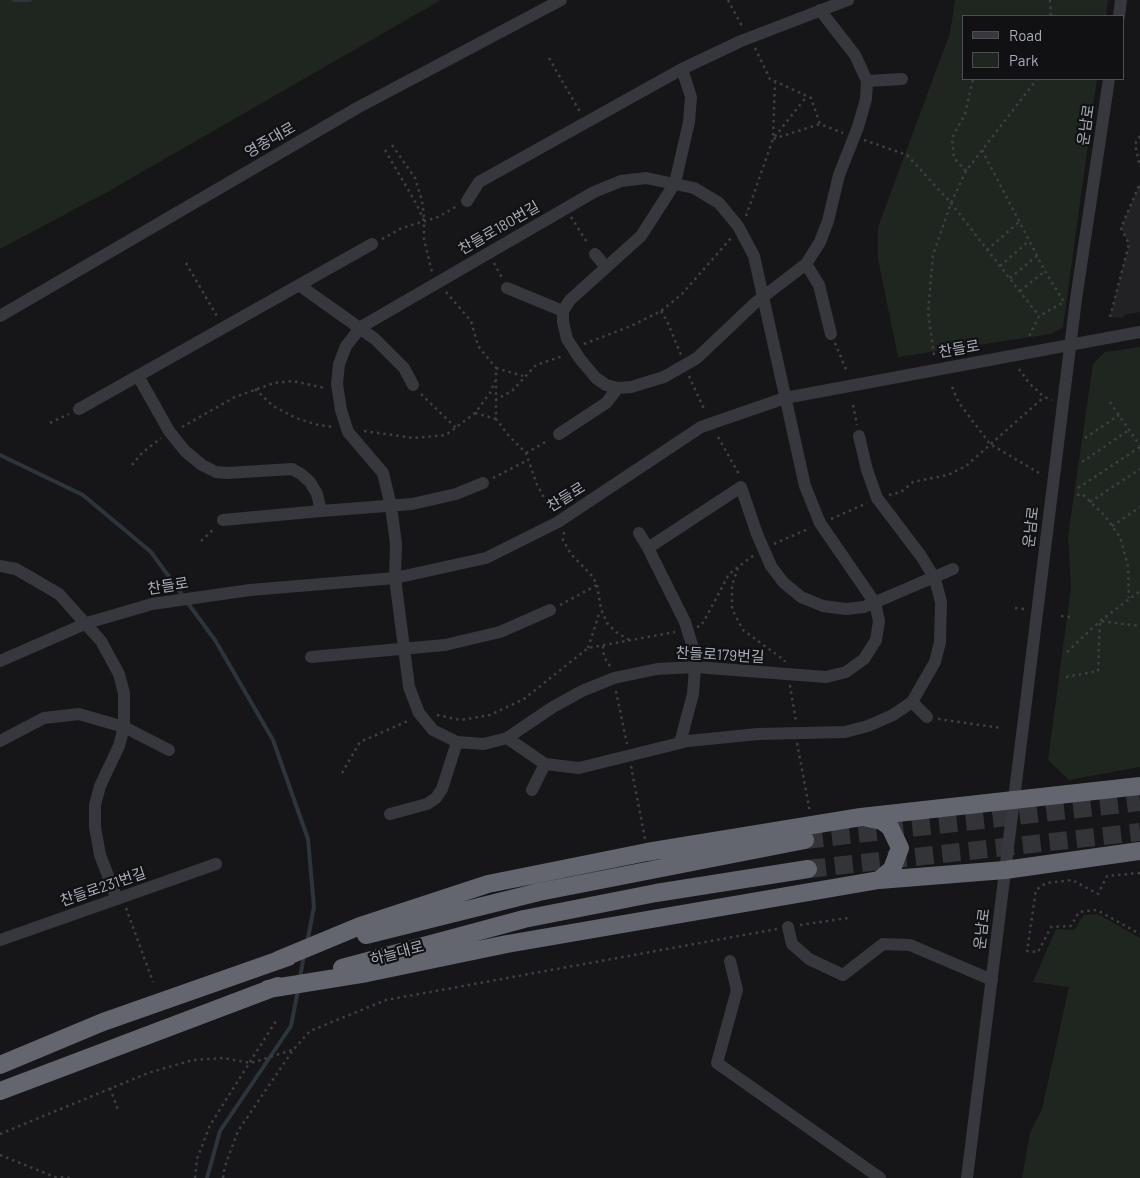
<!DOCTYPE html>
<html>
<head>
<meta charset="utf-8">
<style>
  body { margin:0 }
  #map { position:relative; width:1140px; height:1178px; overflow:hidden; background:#161618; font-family:Barlow,sans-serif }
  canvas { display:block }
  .legend { position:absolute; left:962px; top:15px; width:162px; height:65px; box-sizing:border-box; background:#111113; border:1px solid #4d4f55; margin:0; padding:6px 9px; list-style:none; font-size:15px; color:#a8adb8 }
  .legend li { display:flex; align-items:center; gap:10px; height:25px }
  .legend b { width:25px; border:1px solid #4d4f55 }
</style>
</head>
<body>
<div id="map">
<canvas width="1140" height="1178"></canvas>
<ul class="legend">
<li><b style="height:6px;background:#37383d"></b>Road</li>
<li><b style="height:14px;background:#1e261f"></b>Park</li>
</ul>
</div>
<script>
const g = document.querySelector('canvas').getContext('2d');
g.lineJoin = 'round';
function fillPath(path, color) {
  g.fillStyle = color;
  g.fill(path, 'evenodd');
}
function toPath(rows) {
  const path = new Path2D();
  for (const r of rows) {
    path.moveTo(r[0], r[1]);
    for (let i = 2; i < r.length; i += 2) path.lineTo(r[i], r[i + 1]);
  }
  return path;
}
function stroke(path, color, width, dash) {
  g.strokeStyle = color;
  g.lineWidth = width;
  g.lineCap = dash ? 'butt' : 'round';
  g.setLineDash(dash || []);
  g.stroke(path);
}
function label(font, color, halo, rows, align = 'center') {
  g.font = font + ' Barlow,"Noto Sans KR",sans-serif';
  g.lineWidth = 4.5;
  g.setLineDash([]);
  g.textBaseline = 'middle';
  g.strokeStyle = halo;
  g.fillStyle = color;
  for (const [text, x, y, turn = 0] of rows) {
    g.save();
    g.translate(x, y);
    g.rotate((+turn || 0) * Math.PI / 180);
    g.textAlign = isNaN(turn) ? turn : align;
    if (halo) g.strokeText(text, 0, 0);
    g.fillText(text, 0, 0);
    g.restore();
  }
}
fillPath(toPath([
  [1140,183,1140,312,1124,315,1123,318,1110,317,1129,244,1121,228]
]), '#222225');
fillPath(toPath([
  [0,0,441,0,109,191,0,249],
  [955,0,1108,0,1106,16,964,16,964,79,1097,79,1063,327,1051,334,898,357,878,259,878,227,950,33],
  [1140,347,1140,767,1069,780,1048,760,1071,587,1068,536,1093,364,1105,352],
  [1098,914,1140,938,1140,1178,1022,1178,1030,1133,1042,1109,1069,987,1033,982,1056,929,1074,930,1084,915]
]), '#1e261f');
stroke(toPath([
  [14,0,30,0],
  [0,455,83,495,151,552,183,596],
  [187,602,215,640,273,740,308,839,314,907,307,943],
  [300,978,304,955],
  [207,1178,220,1131,291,1026,298,990]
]), '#2c353c', 4);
stroke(toPath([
  [805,840,1140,802],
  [808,869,1140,832]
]), '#333438', 18, [18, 9]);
stroke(toPath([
  [728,0,743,28],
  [1050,0,1051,16],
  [755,48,770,79,811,98,820,124,843,133],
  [549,58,580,112],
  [775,81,773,139,820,124],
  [1140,136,1135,144,1140,167],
  [864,140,907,155,951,203,1039,316],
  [392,145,415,178,422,201,424,217],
  [385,150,417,205,424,221,424,239,432,272],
  [982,150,1045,271,1064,302,1039,316,1028,339],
  [966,171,954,158,952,138,965,114,973,79],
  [746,216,773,139,807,96],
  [571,217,588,244],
  [382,239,402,228,438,217,457,206],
  [987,250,1019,222],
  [186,263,218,318],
  [494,263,502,278],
  [1000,266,1029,241],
  [1010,278,1037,256],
  [1020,291,1045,271],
  [446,292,471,321,478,346,496,368,496,419,509,436,526,453,537,485,552,512],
  [661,311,667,321,681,355],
  [1110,317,1129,244,1121,228,1140,183],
  [835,343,847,372],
  [584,344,631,326,661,311,682,294,732,237],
  [934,355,928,312,933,255,951,203,966,171,1037,79],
  [496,368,523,376],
  [1019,369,1029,383,1044,397,1052,400],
  [689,376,704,409],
  [952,387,959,403,990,444,1039,473],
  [255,389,273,406,296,418,318,425,334,427],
  [421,394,456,428],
  [495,400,512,391,536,365,563,356],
  [1110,402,1140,446],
  [853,405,857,425],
  [475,413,496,419],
  [50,423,69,414],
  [182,427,235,397,274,383,293,381,325,388],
  [364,431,414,438,446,435,475,413,490,393,495,381],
  [718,437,740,476],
  [1085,438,1119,415],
  [526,453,549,440],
  [1082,462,1129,430],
  [132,465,142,453,161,438],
  [493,478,528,460],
  [1078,488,1140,447],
  [889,495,901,492,913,482,948,475,966,466,1044,397],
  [1077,495,1082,494,1104,515,1120,537,1128,566,1129,598],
  [1090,502,1140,469],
  [831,519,867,503],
  [1112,526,1140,507],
  [564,532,563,540,571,554,593,577,597,585,601,609,607,623,616,632,631,641],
  [201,541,215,528],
  [774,544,810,528],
  [738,568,732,585,732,609,743,630,784,660,785,662],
  [560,605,597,585],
  [1015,608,1025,609],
  [1061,616,1071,617],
  [697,627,701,626,710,610,729,574,754,555],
  [603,646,604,657,610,666],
  [588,648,600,611],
  [1067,652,1100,621,1140,591],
  [1066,677,1098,671,1100,621,1140,626],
  [790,685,796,722],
  [616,691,627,744],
  [437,715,461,720,490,715,524,699,588,648,675,632],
  [938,719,1001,728],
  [797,743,810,812],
  [631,766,645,839],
  [342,773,360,742,410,720],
  [1140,873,1107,876,1098,894,1072,880,1046,883,1036,890,1027,951,1038,952,1051,927,1071,926,1079,912,1097,910,1140,934],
  [126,908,153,982],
  [800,925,848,918],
  [110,1088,118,1110],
  [0,1134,148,1073,193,1060,223,1058,251,1063,292,1050],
  [0,1155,55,1177,71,1178],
  [195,1178,197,1159,210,1125,276,1021],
  [223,1178,225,1166,238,1131,293,1050,310,1031,386,1000,777,929]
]), '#3d3f44', 2.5, [2.5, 4]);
stroke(toPath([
  [1119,16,1121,0],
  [682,69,691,97,689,122,675,183,641,236,570,300,563,311,563,322,567,339,580,359,596,378,606,385,618,388,631,387,664,377,697,358,755,303,806,264,820,242,828,221,839,175,858,127,866,99,867,81,855,55,820,10],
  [867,81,902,79],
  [646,178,694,188,719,203,738,226,754,256,805,486,820,523,875,603,879,621,876,640,864,659,846,672,826,677,695,667,657,669,614,678,582,691,553,707,507,738,484,744,457,742,433,730,419,713,409,687,395,578,396,544,391,506,383,473,348,432,341,410,337,384,339,364,346,346,361,327,594,192,621,181,646,178],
  [467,201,479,182,682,69,741,41,848,0],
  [595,254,606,267],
  [806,264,819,285,831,334],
  [299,285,375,339,404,368,413,385],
  [507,288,563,311],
  [0,316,357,108,561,0],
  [138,376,169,431,185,451,202,465,216,472,227,473,292,469,301,474,310,482,317,494,321,511,412,504,456,494,483,483],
  [79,409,372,244],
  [559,434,606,403,618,388],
  [223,520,321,511],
  [639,533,648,548],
  [0,566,16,569,59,594,101,641,119,674,124,693,124,727,119,746,100,786,95,805,95,827,100,855,117,899],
  [311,657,445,645,500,632,550,610],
  [0,661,87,623,152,604,250,590,395,578,486,558,558,522,701,427,785,398,1140,332],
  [912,702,927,717],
  [507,738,545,764,579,768,688,741,758,734,845,732,868,726,893,715,912,702,935,662,940,642,941,602,935,579,921,556,877,498,867,470,859,436],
  [0,741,44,718,79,714,124,727,169,750],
  [680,743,693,694,695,667,693,648,685,622,648,548,741,487,757,534,771,566,783,582,801,597,823,606,846,609,864,607,953,569],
  [532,790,545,764],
  [390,814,427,804,436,798,442,789,457,742],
  [788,927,792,944,809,959,843,975,883,944,910,945,992,980],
  [0,940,216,864],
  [730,961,737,990,717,1063,880,1178],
  [967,1178,1076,299,1109,79]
]), '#37383d', 12);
stroke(toPath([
  [868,818,882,821,890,827,900,848,892,869,879,880],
  [366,935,539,892,805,840],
  [278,960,360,926,488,884,647,852,861,817,1140,786],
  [342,968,524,919,656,893,808,869],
  [268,989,367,973,507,944,879,880,1005,870,1140,851],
  [0,1065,103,1022,288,957],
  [0,1091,278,986]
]), '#63666e', 18);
label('15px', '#a8adb8', '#111113', [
  ["운남로",1086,125,-81],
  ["영종대로",270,140,-30],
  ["찬들로180번길",499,228,-30],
  ["찬들로",959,349,-10],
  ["찬들로",566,497,-32],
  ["운남로",1031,527,-83],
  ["찬들로",168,586,-9],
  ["찬들로179번길",720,655,3],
  ["찬들로231번길",103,887,-19],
  ["운남로",982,929,-83],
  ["하늘대로",397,953,-15]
]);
</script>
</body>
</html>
